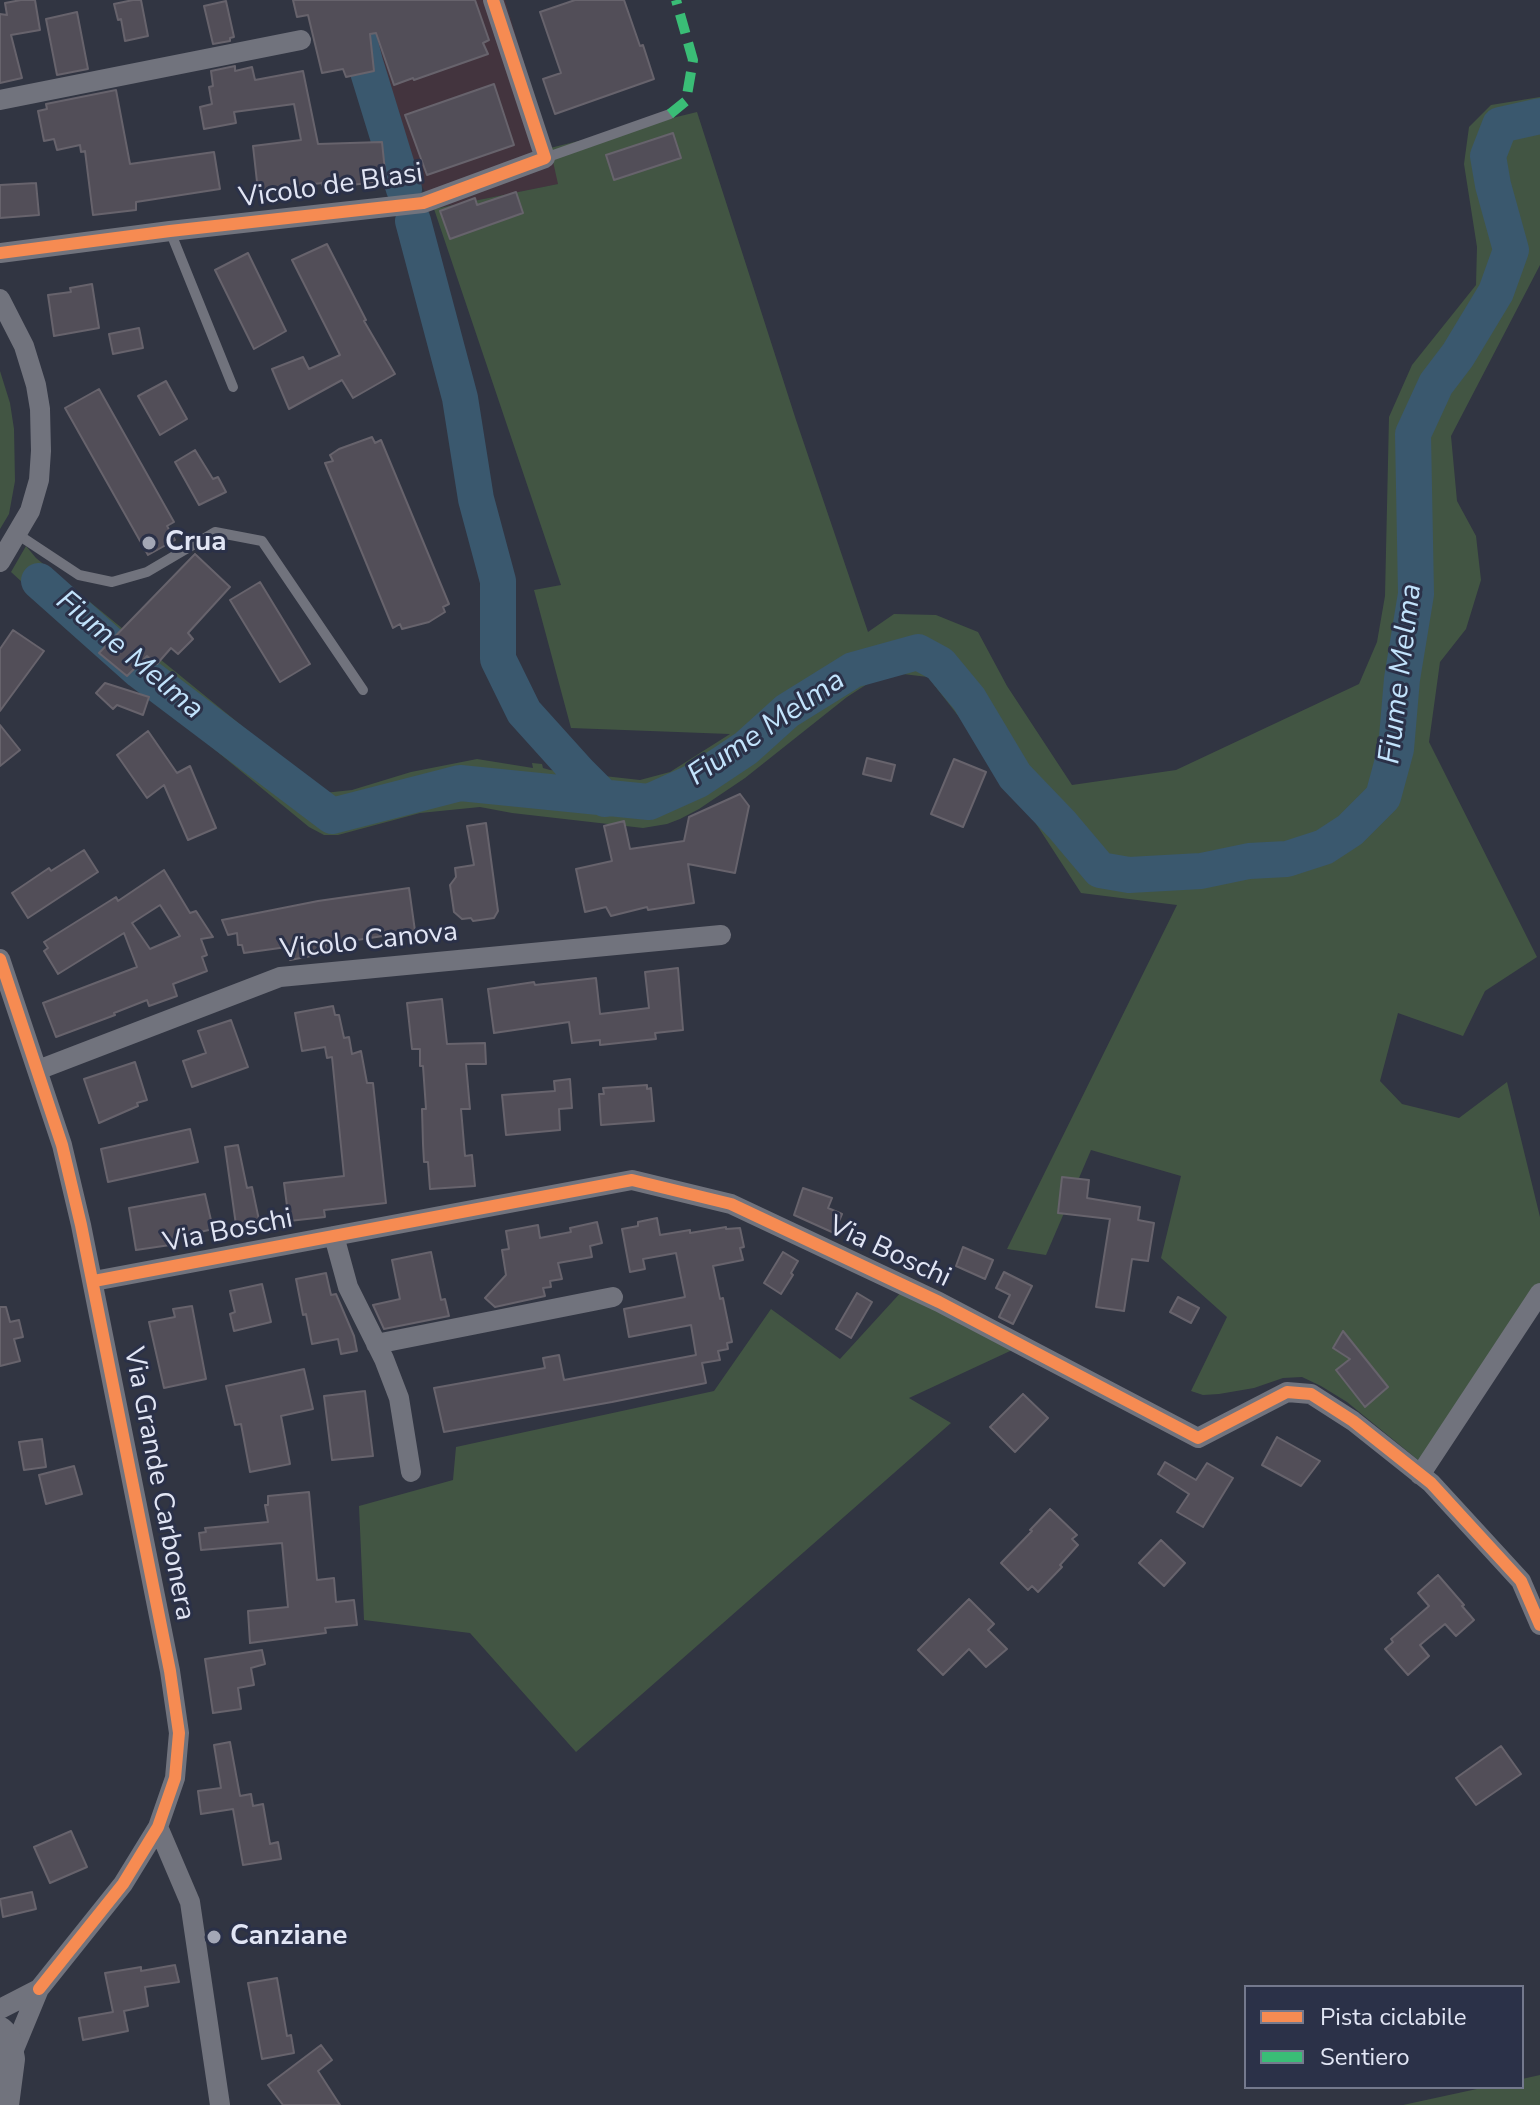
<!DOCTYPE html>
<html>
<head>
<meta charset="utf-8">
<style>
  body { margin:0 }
  #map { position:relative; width:1540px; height:2105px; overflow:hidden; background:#313542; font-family:"Nunito Sans",sans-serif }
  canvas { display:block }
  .legend { position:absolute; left:1244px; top:1985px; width:280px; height:104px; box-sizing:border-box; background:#2b3148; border:2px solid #74798d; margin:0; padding:10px 14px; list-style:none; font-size:24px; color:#e1e5f4 }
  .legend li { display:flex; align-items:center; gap:16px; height:40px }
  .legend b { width:40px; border:2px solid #74798d }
</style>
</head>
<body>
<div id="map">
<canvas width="1540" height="2105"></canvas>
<ul class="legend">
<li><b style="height:10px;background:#f68b52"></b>Pista ciclabile</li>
<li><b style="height:10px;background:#3abd76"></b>Sentiero</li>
</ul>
</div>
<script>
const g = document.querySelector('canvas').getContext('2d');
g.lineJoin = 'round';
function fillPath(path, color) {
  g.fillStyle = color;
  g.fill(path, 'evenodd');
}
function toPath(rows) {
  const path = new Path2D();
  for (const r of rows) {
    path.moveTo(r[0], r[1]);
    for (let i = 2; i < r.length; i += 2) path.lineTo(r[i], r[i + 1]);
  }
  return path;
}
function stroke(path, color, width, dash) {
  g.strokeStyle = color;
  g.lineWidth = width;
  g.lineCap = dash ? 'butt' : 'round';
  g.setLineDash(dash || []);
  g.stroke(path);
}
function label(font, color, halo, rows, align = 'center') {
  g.font = font + ' "Nunito Sans",sans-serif';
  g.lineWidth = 6;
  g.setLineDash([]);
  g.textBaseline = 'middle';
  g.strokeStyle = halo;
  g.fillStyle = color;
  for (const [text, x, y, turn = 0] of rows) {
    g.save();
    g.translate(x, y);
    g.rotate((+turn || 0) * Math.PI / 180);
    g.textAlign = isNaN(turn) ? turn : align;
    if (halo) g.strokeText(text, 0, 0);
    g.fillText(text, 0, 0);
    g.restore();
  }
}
fillPath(toPath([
  [351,0,505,0,550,148,559,184,434,209,382,109]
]), '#43343e');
fillPath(toPath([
  [1540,97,1540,265,1451,436,1457,501,1476,536,1481,580,1466,629,1440,662,1429,742,1537,957,1485,991,1463,1036,1398,1013,1380,1081,1402,1104,1459,1118,1507,1082,1540,1217,1540,1284,1423,1464,1347,1402,1321,1386,1302,1377,1283,1378,1254,1388,1219,1394,1203,1395,1191,1391,1227,1317,1161,1258,1181,1176,1091,1150,1046,1255,1007,1249,1177,905,1081,893,1005,776,928,677,886,672,847,697,745,778,699,809,680,819,667,824,643,828,512,813,480,807,420,813,338,835,324,835,309,827,125,676,11,572,26,546,36,558,258,739,309,786,324,793,352,790,411,772,477,759,533,768,532,763,542,764,543,768,550,770,640,780,670,772,730,734,571,728,534,590,561,585,434,209,558,184,550,148,697,112,796,420,868,632,894,614,936,615,978,632,1007,686,1072,785,1176,770,1359,684,1377,642,1385,596,1389,417,1412,365,1476,285,1477,247,1464,164,1469,127,1491,105],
  [0,371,10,403,14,429,15,481,9,514,0,529],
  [903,1290,1023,1345,909,1398,951,1423,576,1752,470,1633,364,1620,359,1506,453,1480,456,1447,714,1391,771,1309,840,1359],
  [1540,2075,1540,2105,1403,2105,1486,2087,1522,2087,1522,2079]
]), '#425543');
stroke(toPath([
  [349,0,365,62,404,189],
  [413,221,460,398,476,499,498,581,498,659,524,712,579,773,605,799],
  [39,581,140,671,332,816,460,783,649,802,698,780,746,748,787,711,853,670,918,652,940,664,969,699,1015,776,1062,825,1100,870,1129,875,1201,871,1249,861,1287,859,1324,847,1350,830,1383,797,1396,749,1402,679,1416,594,1413,434,1436,384,1458,355,1496,292,1511,250,1493,185,1488,156,1500,125,1540,116]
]), '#3a586e', 36);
const building = toPath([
  [21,0,35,0,40,30,11,35,22,78,0,83,0,14,7,15,5,3,21,0],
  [133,0,141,0,148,36,125,41,121,19,118,20,114,4,133,0],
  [293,0,475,0,489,40,483,43,488,54,414,80,413,78,394,85,376,33,370,34,374,71,346,77,343,69,322,73,308,15,297,17,293,0],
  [575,0,624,0,640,46,643,45,654,79,555,114,543,79,561,73,540,12,575,0],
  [226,1,234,37,230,38,230,41,213,44,204,6,226,1],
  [77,12,88,69,57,75,46,19,77,12],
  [235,66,235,71,252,67,255,80,303,71,318,144,382,142,386,181,342,186,342,183,322,185,322,183,258,191,253,146,301,140,294,104,234,112,236,123,204,129,200,107,212,104,209,87,213,86,211,71,235,66],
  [494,84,514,145,427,175,405,115,494,84],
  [116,90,130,164,214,152,220,189,136,202,136,210,93,215,85,151,81,152,80,145,57,150,54,139,44,141,38,111,47,109,46,104,116,90],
  [673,133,681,158,614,180,606,155,673,133],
  [36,183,39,215,0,218,0,185,36,183],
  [516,192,523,213,450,239,440,211,475,198,477,205,516,192],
  [327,244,366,320,364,321,395,374,353,398,342,380,289,409,272,369,303,357,309,369,340,355,292,260,327,244],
  [248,253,286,331,254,349,215,270,248,253],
  [92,284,99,328,54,336,48,295,71,292,70,288,92,284],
  [139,328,143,348,113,354,109,334,139,328],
  [166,381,187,419,160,435,138,396,166,381],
  [99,389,174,522,167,526,175,540,148,555,65,408,99,389],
  [372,437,375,443,381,440,449,604,443,607,445,612,429,622,402,629,400,624,393,628,325,463,333,461,330,455,339,449,372,437],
  [195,450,213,479,218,477,226,492,199,505,175,462,195,450],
  [195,554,230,587,188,633,193,639,178,654,171,648,157,664,147,656,127,676,99,653,195,554],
  [260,582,310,664,280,682,230,600,260,582],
  [13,630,44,651,0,711,0,649,13,630],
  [105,683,149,697,143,715,117,705,113,709,96,693,105,683],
  [0,725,20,750,0,766,0,725],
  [148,731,177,773,190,766,216,828,188,840,164,785,147,798,117,755,148,731],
  [867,758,895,765,891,781,863,774,867,758],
  [954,759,986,772,963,827,931,814,954,759],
  [740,794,749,806,735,873,688,864,694,903,648,910,647,907,611,916,606,907,585,912,576,869,612,861,604,826,624,821,630,849,684,841,689,817,740,794],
  [486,823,498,911,494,918,473,921,471,918,462,919,454,912,450,885,456,877,455,868,474,865,467,826,486,823],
  [84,850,98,872,28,918,12,893,49,868,51,871,84,850],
  [164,870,190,913,196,911,213,937,201,939,207,955,202,957,207,971,173,984,177,996,149,1006,147,1000,114,1013,115,1015,56,1037,43,1003,137,967,124,933,58,974,44,951,48,948,44,942,116,897,118,901,164,870],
  [160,905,180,936,150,949,132,923,160,905],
  [409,888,415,931,325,945,327,953,290,960,287,947,244,953,242,945,238,945,237,933,228,935,222,920,318,901,409,888],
  [678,968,683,1030,655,1033,656,1039,600,1045,600,1040,572,1043,569,1022,494,1033,488,989,534,982,535,985,596,978,600,1014,649,1008,645,972,678,968],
  [442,999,447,1044,485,1043,486,1064,466,1064,470,1109,461,1109,465,1156,472,1155,475,1186,430,1189,428,1162,424,1162,423,1144,422,1109,426,1109,423,1066,420,1066,420,1049,412,1049,407,1003,442,999],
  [333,1006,335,1015,339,1015,344,1038,349,1037,352,1054,361,1051,367,1083,373,1083,386,1203,324,1210,325,1217,289,1221,284,1183,344,1176,332,1057,327,1058,325,1047,302,1051,295,1013,333,1006],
  [231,1020,248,1067,192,1087,183,1061,206,1053,198,1031,231,1020],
  [135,1062,147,1100,137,1103,138,1106,99,1123,84,1079,135,1062],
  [570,1079,572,1108,559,1109,560,1130,506,1135,502,1095,555,1091,554,1081,570,1079],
  [647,1085,647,1089,651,1088,654,1121,601,1125,599,1094,604,1094,603,1088,647,1085],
  [190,1129,198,1162,108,1182,101,1149,190,1129],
  [238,1145,247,1188,252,1187,259,1220,236,1225,225,1147,238,1145],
  [1062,1177,1089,1180,1087,1198,1140,1207,1138,1220,1154,1223,1148,1261,1132,1259,1124,1311,1096,1307,1110,1219,1058,1213,1062,1177],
  [803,1188,832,1198,828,1208,842,1214,834,1233,794,1215,803,1188],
  [205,1194,213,1229,175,1238,177,1244,136,1250,129,1208,205,1194],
  [657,1218,660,1235,690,1230,690,1233,726,1227,726,1229,740,1228,744,1247,740,1248,743,1260,713,1266,720,1299,723,1298,732,1342,727,1343,728,1349,718,1351,720,1360,702,1363,706,1383,612,1402,444,1432,434,1388,545,1368,543,1358,559,1355,564,1380,696,1355,691,1325,629,1337,624,1309,685,1297,676,1253,643,1259,645,1269,630,1272,622,1229,638,1226,638,1222,657,1218],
  [597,1222,602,1243,590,1246,592,1257,558,1263,562,1279,550,1281,551,1287,543,1288,545,1296,495,1307,485,1298,506,1275,502,1250,509,1249,506,1231,538,1225,540,1238,571,1232,570,1228,597,1222],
  [963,1247,993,1260,985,1279,956,1266,963,1247],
  [431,1252,441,1300,445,1299,449,1316,384,1329,373,1305,400,1299,392,1260,431,1252],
  [783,1252,798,1261,791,1273,793,1275,781,1294,764,1283,783,1252],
  [1004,1272,1032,1286,1013,1324,999,1317,1010,1295,996,1288,1004,1272],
  [326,1273,331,1295,336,1294,354,1336,357,1351,341,1354,338,1339,312,1344,306,1314,303,1315,296,1279,326,1273],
  [262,1284,271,1322,234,1331,230,1314,235,1312,230,1291,262,1284],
  [857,1293,872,1302,851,1338,836,1329,857,1293],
  [1178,1297,1199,1308,1191,1323,1170,1312,1178,1297],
  [192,1306,206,1379,164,1388,149,1322,175,1317,173,1309,192,1306],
  [0,1307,6,1307,10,1322,19,1320,23,1337,14,1339,20,1361,0,1366,0,1307],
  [1343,1331,1388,1387,1365,1407,1336,1370,1350,1359,1333,1348,1343,1331],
  [304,1369,313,1409,281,1416,290,1464,250,1472,241,1424,235,1425,226,1386,304,1369],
  [365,1391,373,1456,332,1460,324,1396,365,1391],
  [1023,1394,1048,1418,1015,1452,990,1427,1023,1394],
  [1277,1437,1320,1461,1301,1486,1262,1465,1277,1437],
  [42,1439,46,1467,24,1470,19,1442,42,1439],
  [1165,1462,1196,1480,1207,1463,1233,1478,1203,1527,1177,1512,1189,1494,1158,1474,1165,1462],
  [74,1466,82,1494,46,1504,39,1475,74,1466],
  [309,1492,317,1580,334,1578,336,1602,354,1600,357,1625,325,1628,326,1633,250,1643,248,1611,288,1607,282,1543,201,1550,199,1533,206,1532,205,1528,268,1522,265,1505,268,1505,268,1496,309,1492],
  [1050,1509,1077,1535,1072,1539,1078,1545,1060,1565,1062,1567,1038,1592,1032,1586,1028,1590,1001,1563,1032,1531,1030,1530,1050,1509],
  [1161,1540,1185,1563,1164,1586,1139,1563,1161,1540],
  [1438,1575,1464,1605,1462,1606,1474,1620,1456,1636,1445,1624,1420,1645,1429,1656,1408,1675,1385,1649,1393,1642,1391,1639,1429,1606,1418,1593,1438,1575],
  [969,1599,994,1624,988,1630,1007,1649,986,1667,969,1649,943,1675,918,1650,969,1599],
  [262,1650,265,1664,251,1668,254,1685,238,1688,241,1709,213,1713,205,1659,262,1650],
  [230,1742,240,1796,251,1794,253,1806,263,1804,270,1844,278,1842,281,1859,243,1865,233,1809,201,1814,198,1791,221,1788,214,1745,230,1742],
  [1501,1746,1521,1774,1476,1805,1456,1778,1501,1746],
  [71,1831,87,1867,50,1883,34,1847,71,1831],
  [32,1892,36,1909,3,1917,0,1899,32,1892],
  [175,1965,179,1982,145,1987,148,2006,124,2011,128,2031,83,2040,79,2018,113,2012,105,1973,141,1967,141,1971,175,1965],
  [277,1978,287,2036,291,2035,294,2053,262,2059,248,1983,277,1978],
  [321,2045,332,2060,318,2071,340,2105,283,2105,268,2085,321,2045]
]);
fillPath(building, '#524e58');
stroke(building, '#67636c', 2);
stroke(toPath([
  [545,158,670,114],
  [170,231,233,387],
  [17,534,79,575,112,582,147,572,215,532,262,541,363,690]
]), '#71737d', 10);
stroke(toPath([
  [0,100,301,40],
  [0,253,170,231,423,203,545,158,493,0],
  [0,299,24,346,36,385,40,409,41,451,39,480,30,511,0,562],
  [0,959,62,1145,81,1225,170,1671,179,1733,175,1778,158,1827,123,1884,39,1989],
  [38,1070,280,977,721,935],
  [334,1236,348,1287,384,1359,399,1398,411,1472],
  [94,1281,632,1180,731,1204,939,1302,1198,1438,1287,1392,1311,1394,1353,1421,1431,1483,1521,1581,1540,1625],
  [376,1344,613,1297],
  [1420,1475,1540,1293],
  [158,1827,190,1902,220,2105],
  [0,2009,39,1989,10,2059]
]), '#71737d', 20);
stroke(toPath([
  [0,2032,6,2038,10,2059,4,2105]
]), '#71737d', 30);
stroke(toPath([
  [670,114,686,101,693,60,676,0]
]), '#3abd76', 10, [20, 10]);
stroke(toPath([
  [0,253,170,231,423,203,545,158,493,0],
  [0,959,62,1145,81,1225,170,1671,179,1733,175,1778,158,1827,123,1884,39,1989],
  [94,1281,632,1180,731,1204,939,1302,1198,1438,1287,1392,1311,1394,1353,1421,1431,1483,1521,1581,1540,1625]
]), '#f68b52', 12);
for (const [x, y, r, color] of [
  [149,543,8,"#a3a7b6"],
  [214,1937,8,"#a3a7b6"]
]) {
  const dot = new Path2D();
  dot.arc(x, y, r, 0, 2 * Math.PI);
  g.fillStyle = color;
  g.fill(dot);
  stroke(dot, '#2b3148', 3);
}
label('28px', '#e1e5f4', '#2b3148', [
  ["Vicolo de Blasi",331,187,-8],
  ["Vicolo Canova",369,942,-6],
  ["Via Boschi",228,1232,-11],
  ["Via Boschi",889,1253,25],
  ["Via Grande Carbonera",158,1484,79]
]);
label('bold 28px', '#e1e5f4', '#2b3148', [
  ["Crua",165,543],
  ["Canziane",230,1937]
], 'left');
label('italic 30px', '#c2e3fc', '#2b3148', [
  ["Fiume Melma",129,656,40],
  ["Fiume Melma",1402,674,-83],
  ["Fiume Melma",767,729,-34]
]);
</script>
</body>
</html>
